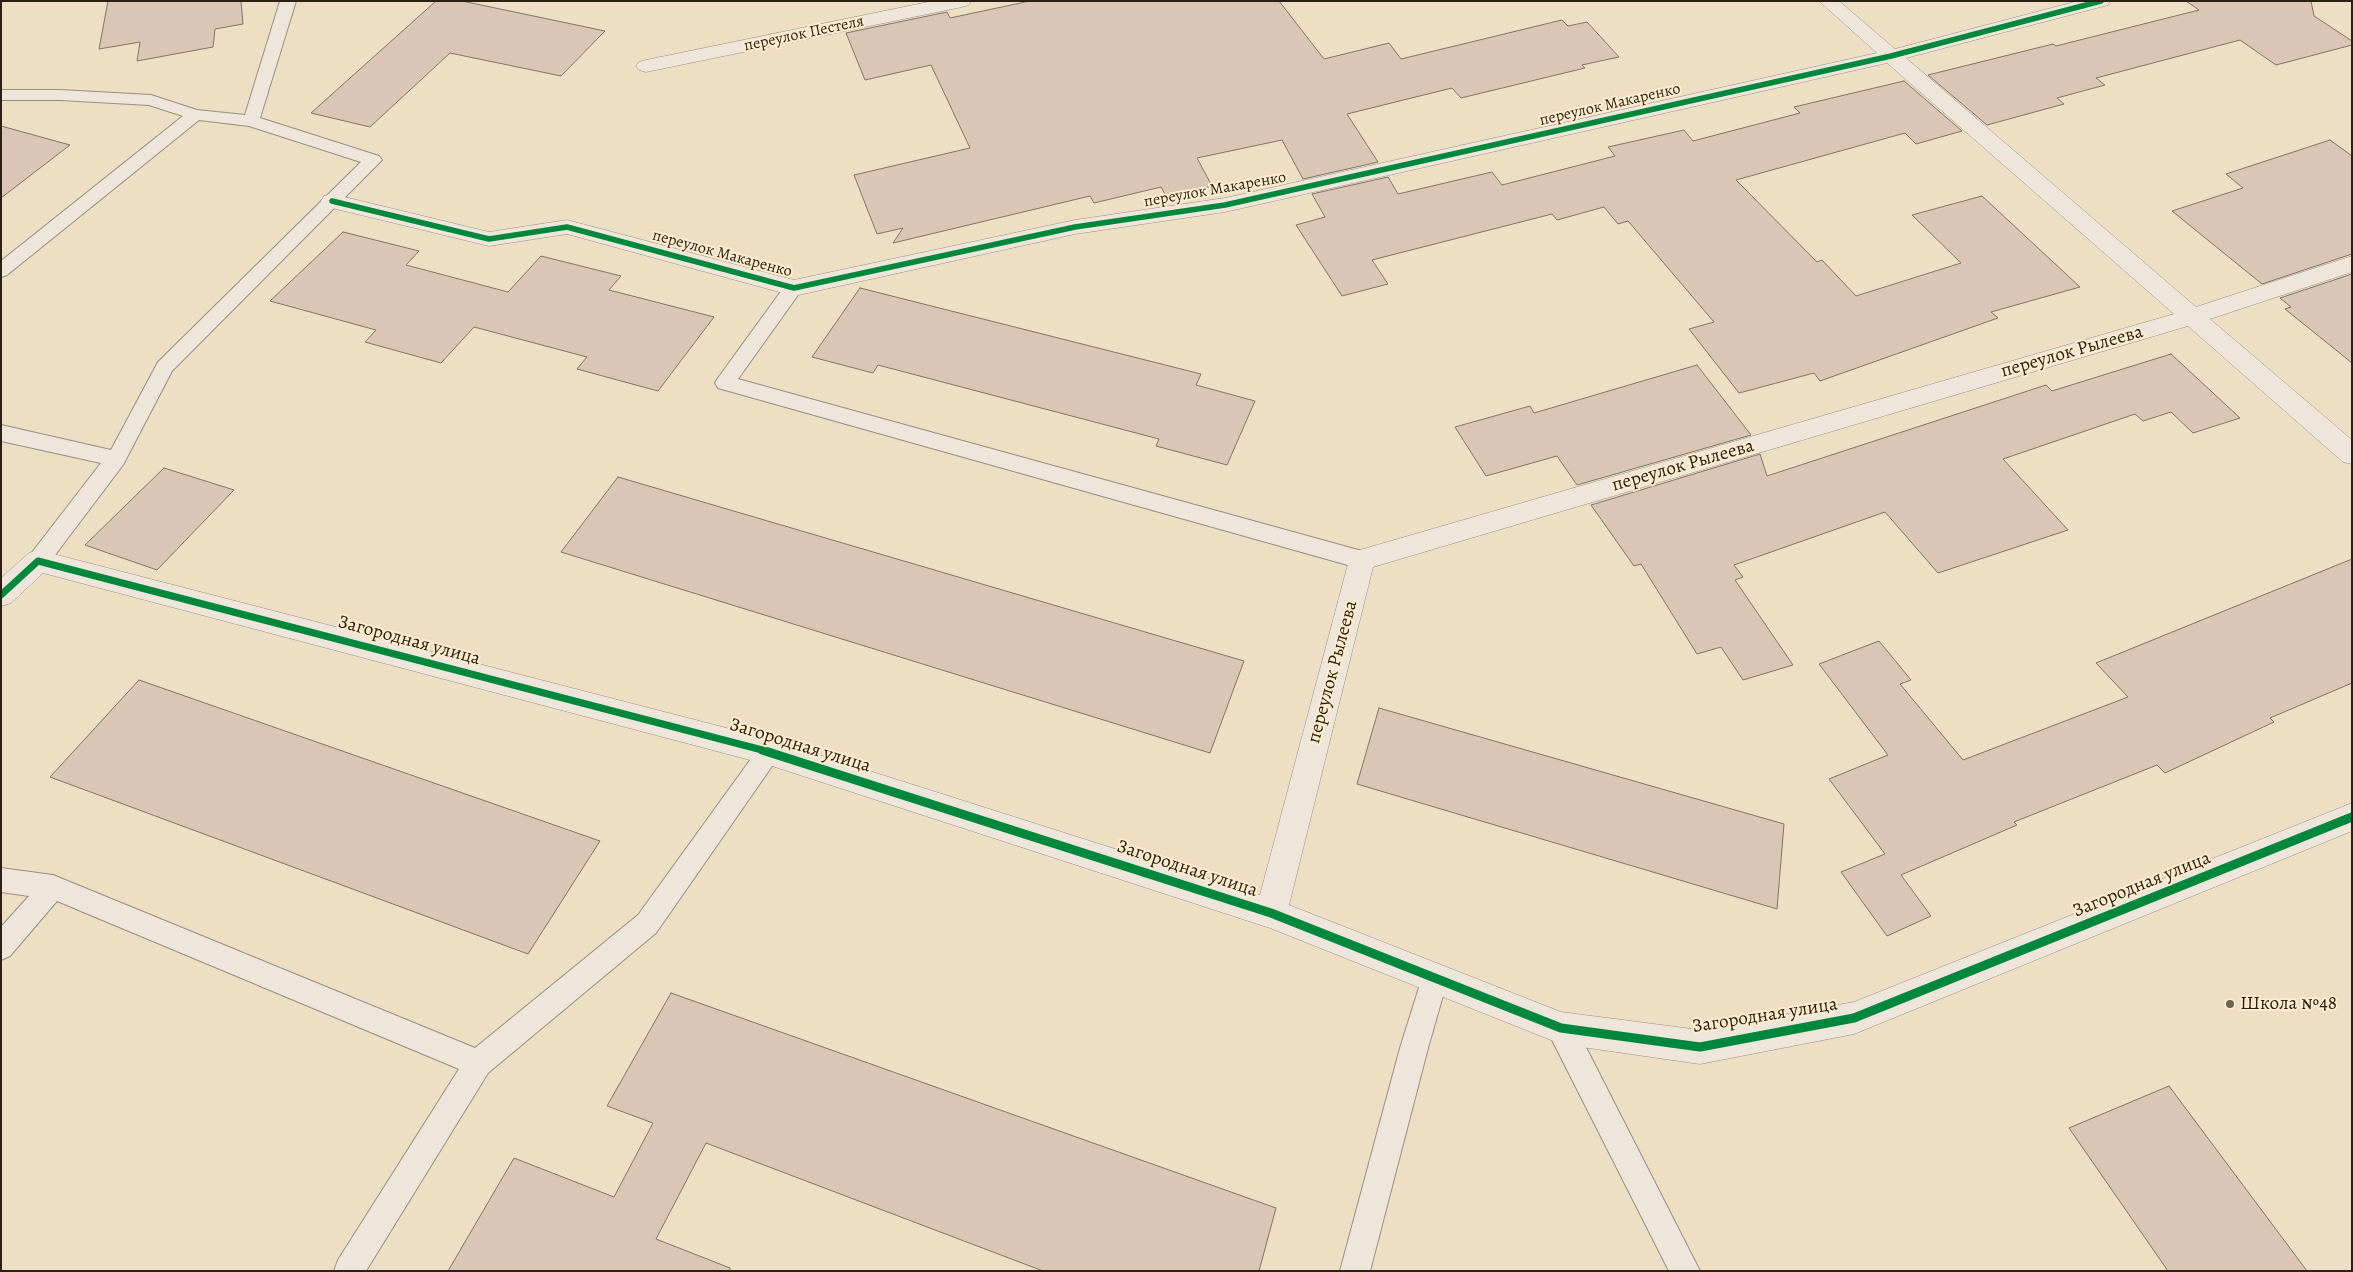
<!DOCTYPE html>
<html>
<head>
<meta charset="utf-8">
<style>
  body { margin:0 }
  #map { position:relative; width:2353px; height:1272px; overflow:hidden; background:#eddec4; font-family:Alegreya,serif }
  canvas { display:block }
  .frame { position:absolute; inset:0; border:2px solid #2c2013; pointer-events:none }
</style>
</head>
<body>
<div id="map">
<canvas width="2353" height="1272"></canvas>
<div class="frame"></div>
</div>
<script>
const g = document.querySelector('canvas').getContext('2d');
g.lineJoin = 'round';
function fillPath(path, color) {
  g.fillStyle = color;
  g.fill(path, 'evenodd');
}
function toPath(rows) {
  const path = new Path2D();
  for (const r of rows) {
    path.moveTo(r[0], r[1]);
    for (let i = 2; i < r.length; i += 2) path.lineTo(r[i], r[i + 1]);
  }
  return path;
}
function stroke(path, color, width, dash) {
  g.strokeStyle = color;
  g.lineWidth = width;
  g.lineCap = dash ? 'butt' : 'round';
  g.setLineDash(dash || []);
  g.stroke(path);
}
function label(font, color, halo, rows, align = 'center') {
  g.font = font + ' Alegreya,serif';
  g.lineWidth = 4;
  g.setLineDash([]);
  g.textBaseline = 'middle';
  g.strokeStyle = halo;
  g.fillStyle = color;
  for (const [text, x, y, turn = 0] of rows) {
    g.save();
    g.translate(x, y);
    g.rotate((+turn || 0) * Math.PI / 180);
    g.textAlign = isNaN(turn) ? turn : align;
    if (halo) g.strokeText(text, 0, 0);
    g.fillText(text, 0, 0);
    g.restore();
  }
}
const building = toPath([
  [108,1,241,1,243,24,215,29,213,47,137,61,140,42,99,49,108,1],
  [436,1,462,1,605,31,561,76,450,53,370,127,311,113,436,1],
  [1030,1,1279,1,1324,59,1389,43,1401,59,1562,20,1568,26,1587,22,1619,57,1582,65,1585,68,1461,98,1452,88,1347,114,1378,162,1303,179,1282,140,1197,158,1212,186,1166,196,1161,187,1094,203,1090,196,893,243,903,228,877,234,854,175,970,148,931,65,865,80,846,33,947,12,950,18,1030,1],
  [2186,1,2311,1,2314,16,2352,41,2352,45,2276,65,2240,40,2096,78,2105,85,2057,98,2064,104,1987,125,1928,75,2053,44,2056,46,2199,10,2186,1],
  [1904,81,1962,131,1916,144,1905,133,1736,180,1817,262,1822,260,1856,296,1961,263,1912,215,1982,196,2080,287,1991,312,1998,318,1820,381,1814,373,1739,393,1689,329,1714,322,1628,221,1618,224,1604,207,1557,220,1552,214,1372,260,1388,284,1342,296,1296,225,1325,217,1312,194,1388,177,1398,194,1492,172,1502,185,1615,156,1608,147,1684,130,1693,141,1800,113,1794,107,1904,81],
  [1,126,70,145,1,198,1,126],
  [2330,140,2352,156,2352,254,2262,284,2172,211,2243,188,2226,174,2330,140],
  [343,232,419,251,406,265,508,292,541,256,621,276,609,290,714,317,658,391,577,369,587,357,474,327,441,363,365,342,376,330,270,301,343,232],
  [2352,274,2352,363,2285,309,2291,307,2280,298,2352,274],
  [860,288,1201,374,1196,385,1255,401,1227,465,1156,446,1159,439,878,365,873,373,812,357,860,288],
  [2171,354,2240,418,2193,433,2171,412,2143,421,2135,414,2003,459,2068,530,1938,573,1885,512,1734,565,1743,577,1735,580,1793,665,1743,680,1721,647,1697,654,1641,564,1634,566,1591,505,1760,454,1767,476,2046,385,2052,391,2171,354],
  [1697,365,1751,435,1577,485,1557,456,1486,476,1455,427,1530,406,1534,413,1697,365],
  [164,468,234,490,157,570,85,545,164,468],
  [618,477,1244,661,1210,753,561,552,618,477],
  [2352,559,2352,683,2270,718,2274,722,2165,773,2157,765,2014,822,2017,825,1901,875,1931,916,1887,936,1841,872,1885,854,1829,779,1888,755,1819,664,1879,641,1911,680,1900,684,1963,760,2128,697,2096,663,2352,559],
  [139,680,600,841,528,954,50,777,139,680],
  [1379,708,1784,824,1777,909,1357,784,1379,708],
  [671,993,1276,1208,1259,1271,1043,1271,706,1143,656,1239,730,1268,730,1271,448,1271,514,1158,614,1197,653,1123,607,1106,671,993],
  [2169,1086,2307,1271,2168,1271,2069,1128,2169,1086]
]);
fillPath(building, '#dbc6b6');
stroke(building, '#7e7667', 1);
const service = toPath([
  [280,1,296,1,260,118,379,156,382,160,172,371,123,465,46,567,38,570,30,567,27,561,30,555,101,463,1,441,1,425,111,450,158,362,361,162,249,126,199,120,7,275,1,277,1,261,183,116,149,105,60,100,1,100,1,90,60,90,151,95,197,110,245,115,280,1],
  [794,282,801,283,803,288,738,379,1362,551,1370,554,1373,560,1370,566,1362,569,718,388,715,383,718,378,787,283,794,282],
  [769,741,777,745,781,752,777,759,656,933,488,1073,366,1271,334,1271,338,1260,459,1069,57,901,10,956,1,960,1,927,29,896,1,892,1,868,53,875,475,1048,638,915,761,745,769,741],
  [1435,965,1444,969,1448,978,1428,1048,1370,1271,1340,1271,1400,1048,1422,978,1426,969,1435,965],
  [1561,1015,1571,1018,1700,1271,1669,1271,1551,1038,1548,1028,1551,1018,1561,1015]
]);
const minor = toPath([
  [933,1,971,1,969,5,962,7,646,72,639,70,636,66,639,62,646,60,933,1],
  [1819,1,1839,1,1895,49,2078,1,2110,1,2108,5,1906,58,2196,307,2352,256,2352,272,2210,319,2352,440,2352,464,2343,462,2188,326,1373,567,1289,905,1561,1012,1700,1030,1854,1002,2352,803,2352,831,1854,1034,1700,1064,1561,1044,1270,928,769,765,43,573,11,603,1,606,1,578,29,553,38,550,769,739,1260,895,1349,560,1353,552,2174,314,1887,63,1225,212,1075,234,794,296,567,234,489,246,332,208,324,206,321,201,324,196,332,194,489,232,567,220,794,280,1075,220,1225,198,1877,53,1819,1]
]);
stroke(service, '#998f7f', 2);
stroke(minor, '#998f7f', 1);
fillPath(service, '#eee6da');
fillPath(minor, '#eee6da');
stroke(toPath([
  [332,201,489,239,567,227,794,288,1075,227,1225,205,1891,56,2101,1]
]), '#00873e', 5.5);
stroke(toPath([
  [1,595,38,561,766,751]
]), '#00873e', 7);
stroke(toPath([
  [762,750,1271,913,1561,1028,1700,1047,1854,1018,2352,817]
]), '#00873e', 9);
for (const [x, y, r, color] of [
  [2230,1004,5,"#706251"]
]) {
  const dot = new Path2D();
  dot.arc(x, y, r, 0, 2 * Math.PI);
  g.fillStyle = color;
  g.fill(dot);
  stroke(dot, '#feecce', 2);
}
label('16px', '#2c2013', '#feecce', [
  ["переулок Пестеля",804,34,-12],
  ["переулок Макаренко",1610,105,-13],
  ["переулок Макаренко",1215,190,-10],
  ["переулок Макаренко",722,254,15]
]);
label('19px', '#2c2013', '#feecce', [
  ["переулок Рылеева",2072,352,-16],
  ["переулок Рылеева",1683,466,-16],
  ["Загородная улица",409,641,15],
  ["переулок Рылеева",1333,672,-75],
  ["Загородная улица",800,746,17],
  ["Загородная улица",1187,869,18],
  ["Загородная улица",2142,885,-22],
  ["Загородная улица",1765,1016,-9]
]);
label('19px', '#2c2013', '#feecce', [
  ["Школа №48",2240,1004]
], 'left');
</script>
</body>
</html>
